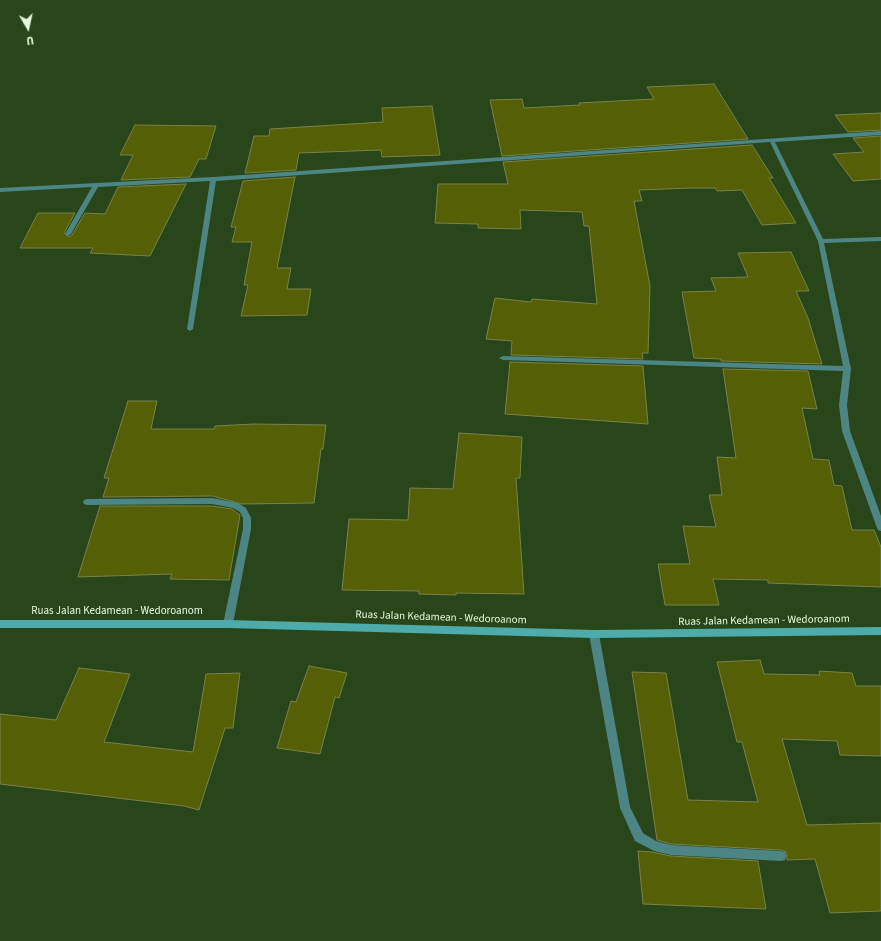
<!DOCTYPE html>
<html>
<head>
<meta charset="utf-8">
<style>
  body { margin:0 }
  #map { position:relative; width:881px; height:941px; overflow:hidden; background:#284619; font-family:"Source Sans 3",sans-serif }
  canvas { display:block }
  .north { position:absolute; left:8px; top:8px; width:40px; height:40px; -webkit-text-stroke:3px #284619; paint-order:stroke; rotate:171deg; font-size:11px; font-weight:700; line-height:16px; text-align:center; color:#e6f8de }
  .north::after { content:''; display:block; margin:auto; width:14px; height:18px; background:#e6f8de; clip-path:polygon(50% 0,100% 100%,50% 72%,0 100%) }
</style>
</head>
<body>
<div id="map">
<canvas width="881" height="941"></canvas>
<div class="north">U</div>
</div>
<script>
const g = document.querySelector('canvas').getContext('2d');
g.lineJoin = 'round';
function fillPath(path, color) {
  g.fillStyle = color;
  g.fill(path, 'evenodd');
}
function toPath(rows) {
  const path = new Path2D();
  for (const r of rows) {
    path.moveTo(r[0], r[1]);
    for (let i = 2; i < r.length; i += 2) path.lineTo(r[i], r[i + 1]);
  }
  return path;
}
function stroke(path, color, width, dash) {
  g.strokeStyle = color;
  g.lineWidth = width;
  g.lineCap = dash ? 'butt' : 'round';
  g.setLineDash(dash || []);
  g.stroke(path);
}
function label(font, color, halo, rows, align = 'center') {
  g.font = font + ' "Source Sans 3",sans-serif';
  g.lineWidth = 3;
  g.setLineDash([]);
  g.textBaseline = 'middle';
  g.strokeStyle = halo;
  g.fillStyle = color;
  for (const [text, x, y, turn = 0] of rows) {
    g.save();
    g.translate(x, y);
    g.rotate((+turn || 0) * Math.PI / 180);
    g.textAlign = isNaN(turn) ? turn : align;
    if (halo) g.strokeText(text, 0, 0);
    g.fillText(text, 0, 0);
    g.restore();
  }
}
const building = toPath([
  [714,84,748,139,502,156,490,100,522,99,524,108,580,105,579,103,654,99,647,87,714,84],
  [432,106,440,155,382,157,381,150,299,153,296,170,245,173,254,136,269,136,270,129,383,122,382,108,432,106],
  [881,113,881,130,848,132,835,115,881,113],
  [135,125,216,126,206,159,199,159,190,177,121,180,133,155,120,155,135,125],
  [881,136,881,179,853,181,833,154,864,152,853,138,881,136],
  [752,145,773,178,769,178,796,223,762,225,742,190,717,191,715,188,691,188,639,190,642,201,634,201,650,286,648,353,642,353,643,359,511,355,512,341,486,339,495,298,531,302,532,299,597,304,589,226,584,226,582,212,520,210,521,229,478,228,478,224,435,223,438,184,508,184,503,162,752,145],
  [295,177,277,268,291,268,287,289,311,289,307,315,241,316,248,285,244,285,252,242,232,242,236,227,231,227,243,181,295,177],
  [186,184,150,256,90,253,93,248,20,248,38,213,75,213,64,233,69,237,72,235,85,213,105,214,118,187,186,184],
  [791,252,809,291,796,291,808,318,822,364,721,361,721,359,694,358,682,292,716,291,711,278,748,277,738,253,791,252],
  [510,362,643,366,648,424,505,414,510,362],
  [723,369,808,371,817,409,802,408,813,459,829,460,834,485,842,486,852,530,874,530,881,547,881,587,768,583,768,580,713,579,719,605,665,605,658,564,690,564,683,526,716,527,709,495,722,495,717,457,736,458,723,369],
  [128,401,157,401,151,429,214,429,215,426,254,424,326,425,323,449,321,449,314,503,242,504,212,496,103,497,109,478,104,478,128,401],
  [459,433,522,437,520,478,516,478,524,594,456,593,456,595,419,594,419,591,342,590,349,519,408,520,410,488,453,489,459,433],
  [100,506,212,506,232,509,240,515,229,580,170,579,172,574,78,577,100,506],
  [760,660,764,674,820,675,819,671,852,673,856,686,881,686,881,756,840,755,837,741,782,739,807,825,881,823,881,911,830,913,815,859,787,860,786,852,781,850,671,844,657,840,632,672,666,673,688,800,758,802,742,742,737,742,717,662,760,660],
  [309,666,347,673,339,698,335,697,320,754,277,748,291,701,296,702,309,666],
  [79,668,130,674,104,742,193,752,206,674,240,673,233,728,225,728,199,810,184,806,0,784,0,714,56,720,79,668],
  [638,851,652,852,671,856,758,861,766,909,643,904,638,851]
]);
fillPath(building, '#555f06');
stroke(building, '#79824a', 1);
fillPath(toPath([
  [881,131,881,135,775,142,823,239,881,237,881,241,824,243,851,369,847,405,850,431,881,516,881,531,878,530,877,528,842,431,839,405,843,371,503,360,499,358,503,356,843,366,818,241,770,142,216,181,193,329,190,331,187,329,210,181,98,187,71,234,68,236,65,234,92,187,0,192,0,188,213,177,881,131],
  [212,498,238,503,246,508,251,518,251,529,233,624,231,627,228,628,225,627,223,624,243,529,243,518,240,512,233,508,212,504,87,505,84,504,83,502,84,500,87,499,212,498],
  [594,630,597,631,599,634,630,807,643,833,656,841,671,845,781,851,785,852,786,856,785,860,781,861,671,855,654,851,635,841,620,808,589,634,591,631,594,630]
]), '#4d8484');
fillPath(toPath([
  [0,620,228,620,594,630,881,627,881,635,594,638,228,628,0,628,0,620]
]), '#4eabac');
label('11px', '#e6f8de', '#284619', [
  ["Ruas Jalan Kedamean - Wedoroanom",117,612],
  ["Ruas Jalan Kedamean - Wedoroanom",441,618,2],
  ["Ruas Jalan Kedamean - Wedoroanom",764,621,-1]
]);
</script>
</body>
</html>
